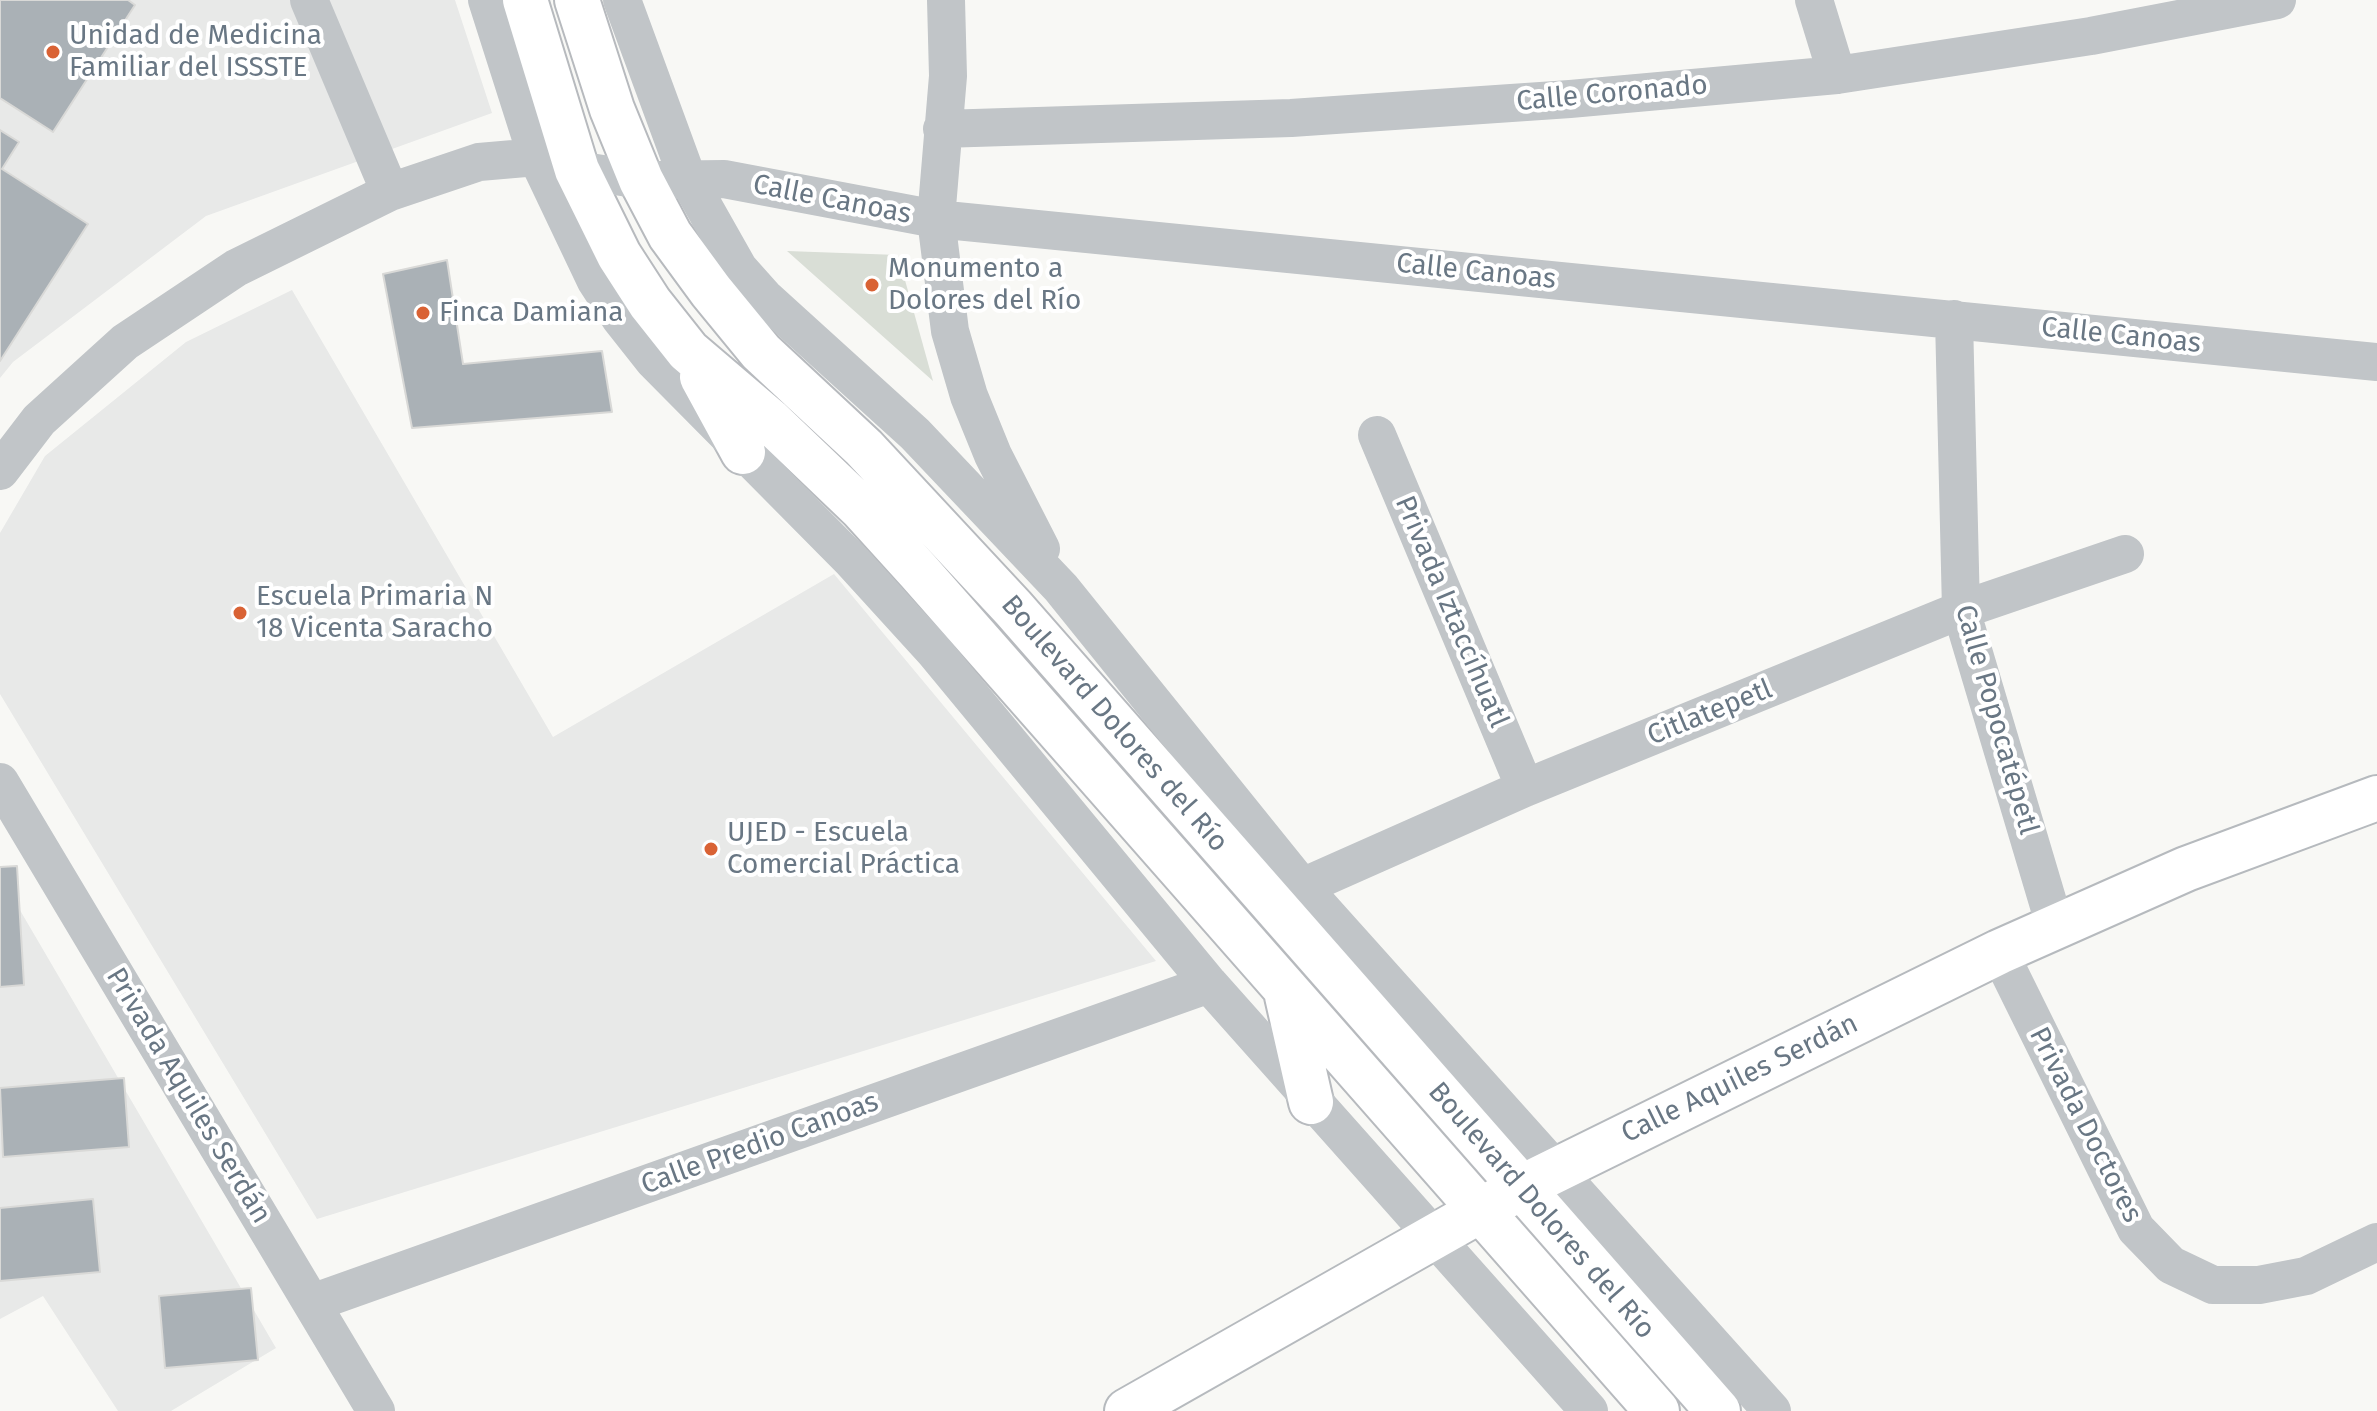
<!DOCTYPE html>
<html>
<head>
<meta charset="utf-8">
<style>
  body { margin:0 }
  canvas { display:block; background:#f8f8f5 }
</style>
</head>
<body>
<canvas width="2377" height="1411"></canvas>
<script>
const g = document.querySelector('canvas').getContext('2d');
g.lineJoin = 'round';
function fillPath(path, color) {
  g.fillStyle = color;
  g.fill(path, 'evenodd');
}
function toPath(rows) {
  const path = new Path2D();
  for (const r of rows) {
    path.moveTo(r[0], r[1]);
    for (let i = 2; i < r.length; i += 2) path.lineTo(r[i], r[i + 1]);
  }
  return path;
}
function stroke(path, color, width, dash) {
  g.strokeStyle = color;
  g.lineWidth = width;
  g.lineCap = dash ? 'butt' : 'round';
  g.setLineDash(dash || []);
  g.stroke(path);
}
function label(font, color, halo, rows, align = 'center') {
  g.font = font + ' "Fira Sans",sans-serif';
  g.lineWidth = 8;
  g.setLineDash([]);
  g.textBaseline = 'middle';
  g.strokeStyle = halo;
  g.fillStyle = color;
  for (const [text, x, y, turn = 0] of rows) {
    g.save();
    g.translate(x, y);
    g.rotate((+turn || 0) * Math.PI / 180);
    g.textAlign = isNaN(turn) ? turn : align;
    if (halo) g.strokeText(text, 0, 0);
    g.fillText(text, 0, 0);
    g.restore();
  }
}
fillPath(toPath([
  [0,0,455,0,492,113,206,216,13,362,0,378],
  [292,290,553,737,834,574,1156,961,317,1219,0,694,0,533,45,456,186,342],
  [0,876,276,1348,171,1411,118,1411,43,1296,0,1319]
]), '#e8e9e8');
fillPath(toPath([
  [787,251,898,255,933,381]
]), '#d9ded6');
const building = toPath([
  [0,0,128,0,135,5,53,132,0,98,0,0],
  [0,130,19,142,2,169,88,224,0,361,0,130],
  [447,260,463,364,602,351,612,412,412,428,383,274,447,260],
  [17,866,24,985,0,987,0,867,17,866],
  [124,1078,129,1147,3,1157,0,1088,124,1078],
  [93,1199,100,1272,0,1281,0,1208,93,1199],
  [251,1288,258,1360,165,1368,159,1296,251,1288]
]);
fillPath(building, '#aab1b6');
stroke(building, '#d9d9d7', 2);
const secondary = toPath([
  [1127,1411,1520,1188,1999,952,2186,869,2377,798]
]);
const primary = toPath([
  [525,0,577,170,619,255,650,303,688,351,769,420,861,508,919,572,1657,1411],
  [577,0,612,109,641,180,670,235,711,291,761,352,864,448,1013,608,1718,1411],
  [702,377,743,452],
  [1287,996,1311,1102]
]);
stroke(secondary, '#b6babe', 48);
stroke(primary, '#b7babe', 48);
stroke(toPath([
  [309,0,390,192],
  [487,0,537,157,596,281,620,318,654,361,852,561,934,651,1209,984,1589,1411],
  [622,0,687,177,739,269,764,297,915,434,1061,588,1302,887,1772,1411],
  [946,0,948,76,936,219,950,331,969,396,993,455,1041,549],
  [1814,0,1837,75],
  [942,129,1291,118,1570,99,1837,75,2091,36,2277,0],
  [1954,319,1961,610,2055,926],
  [1377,435,1525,788],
  [0,471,39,420,125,342,236,268,390,192,479,162,537,157,577,170,641,180,724,179,936,219,2377,362],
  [0,782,376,1411],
  [1302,887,1525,788,1961,610,2125,554],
  [1999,952,2136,1229,2171,1265,2213,1285,2259,1285,2306,1276,2377,1242],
  [312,1303,1209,984]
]), '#c1c5c8', 38);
stroke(secondary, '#fff', 44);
stroke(primary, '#fff', 44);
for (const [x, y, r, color] of [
  [53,52,8,"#d96234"],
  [872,285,8,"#d96234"],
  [423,313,8,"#d96234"],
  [240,613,8,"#d96234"],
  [711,849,8,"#d96234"]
]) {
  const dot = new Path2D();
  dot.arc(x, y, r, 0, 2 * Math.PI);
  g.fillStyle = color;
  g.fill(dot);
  stroke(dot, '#fff', 3);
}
label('28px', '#697784', '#fff', [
  ["Unidad de Medicina",69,36],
  ["Familiar del ISSSTE",69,68],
  ["Monumento a",888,269],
  ["Dolores del Río",888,301],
  ["Finca Damiana",439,313],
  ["Escuela Primaria N",256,597],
  ["18 Vicenta Saracho",256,629],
  ["UJED - Escuela",727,833],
  ["Comercial Práctica",727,865]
], 'left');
label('28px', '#697784', '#fff', [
  ["Calle Coronado",1612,94,-5],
  ["Calle Canoas",832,200,11],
  ["Calle Canoas",1476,272,6],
  ["Calle Canoas",2121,336,6],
  ["Privada Iztaccíhuatl",1451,612,67],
  ["Citlatepetl",1710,713,-22],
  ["Calle Popocatépetl",1996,720,74],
  ["Boulevard Dolores del Río",1114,724,49],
  ["Calle Aquiles Serdán",1740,1079,-26],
  ["Privada Aquiles Serdán",188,1096,59],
  ["Privada Doctores",2085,1125,63],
  ["Calle Predio Canoas",760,1144,-20],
  ["Boulevard Dolores del Río",1541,1211,49]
]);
</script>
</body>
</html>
